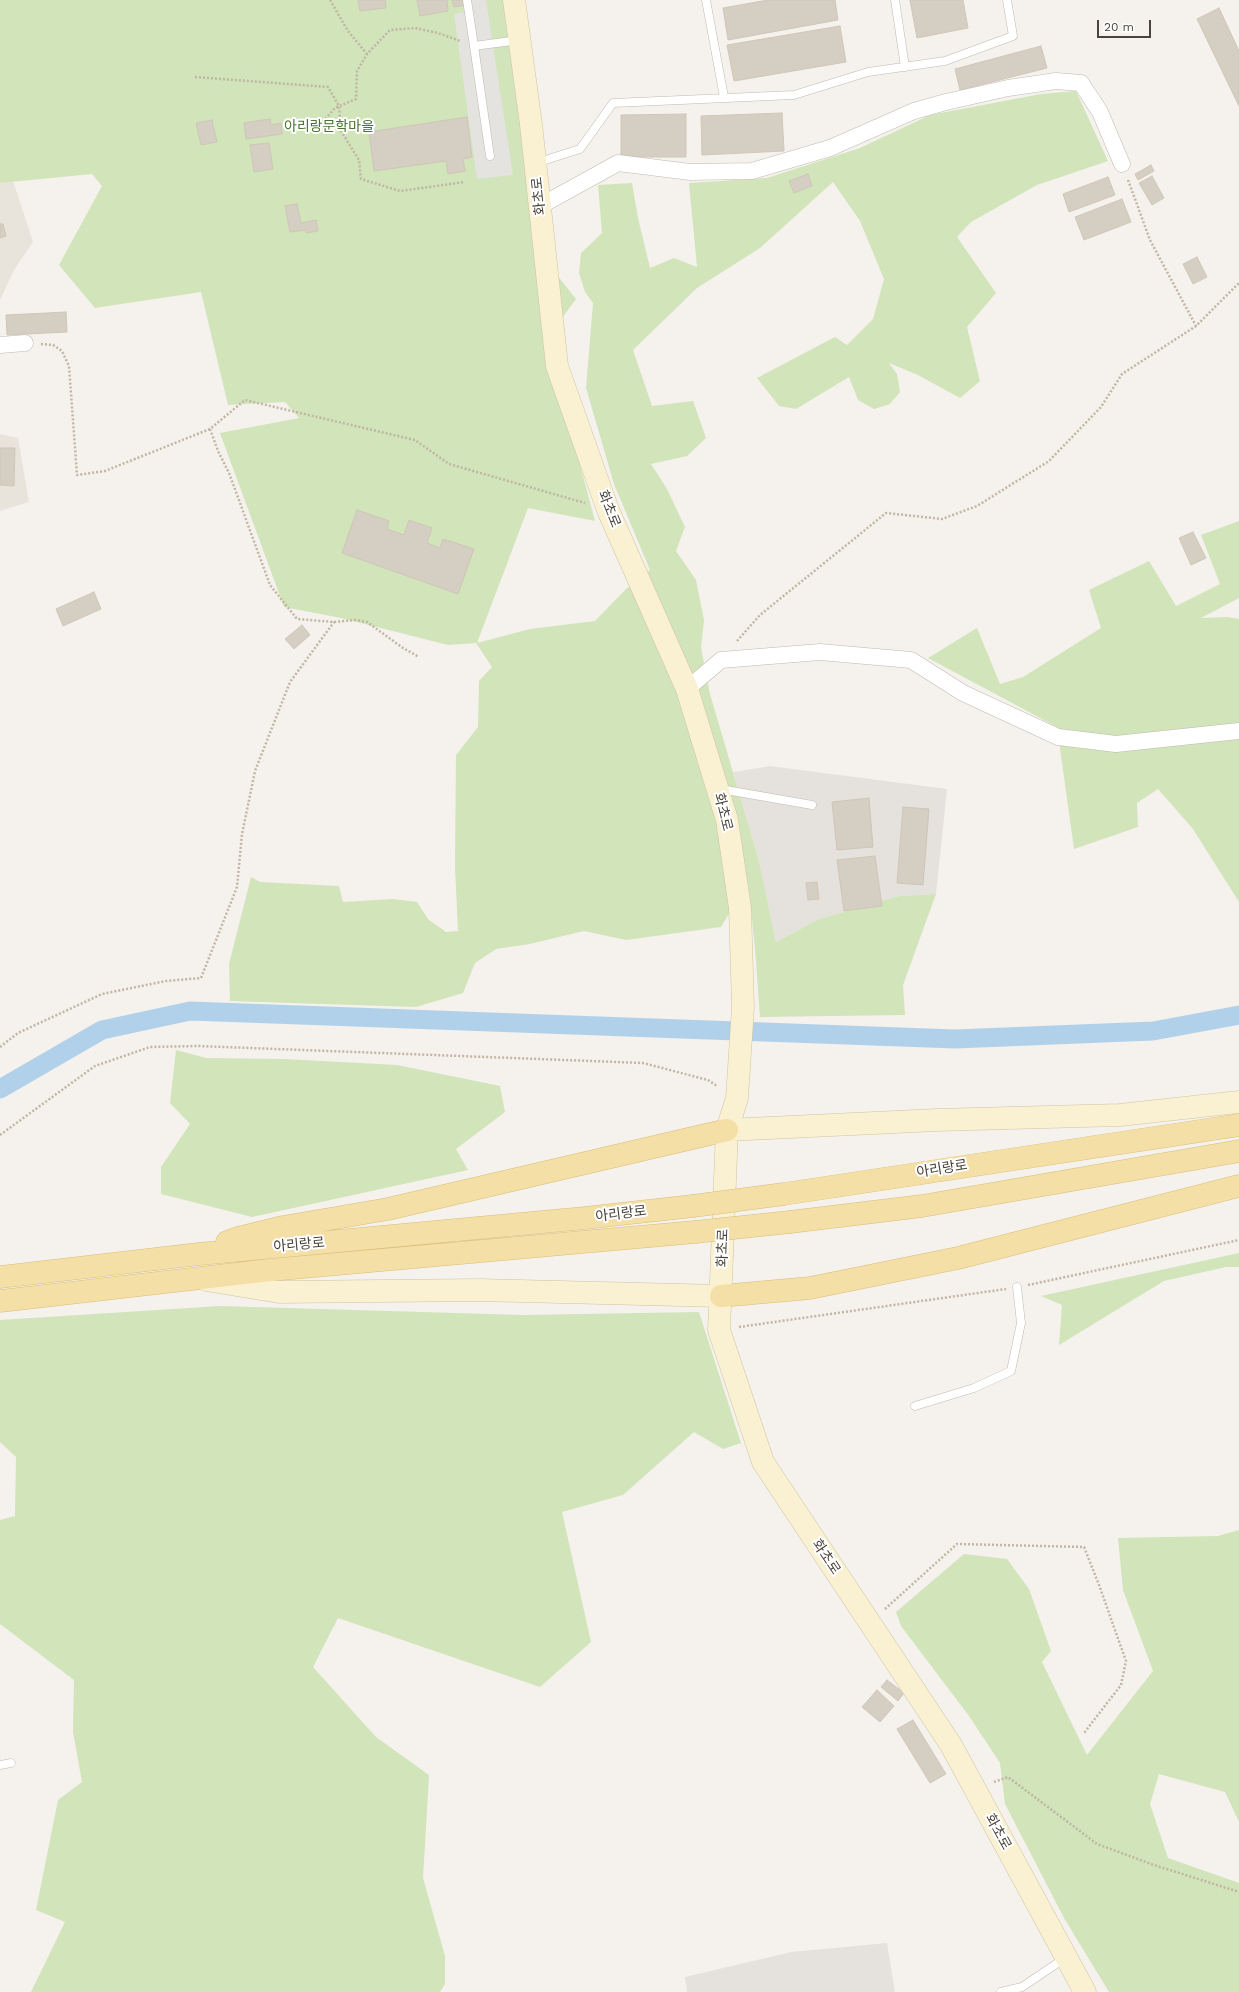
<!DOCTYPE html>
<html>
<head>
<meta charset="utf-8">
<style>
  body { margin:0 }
  #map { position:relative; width:1239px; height:1992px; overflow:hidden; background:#f5f2ed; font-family:"Work Sans",sans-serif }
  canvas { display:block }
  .scale { position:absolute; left:1097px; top:20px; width:54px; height:18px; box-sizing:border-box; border:2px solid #49433b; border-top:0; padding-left:5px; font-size:12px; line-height:14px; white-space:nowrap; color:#49433b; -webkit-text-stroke:3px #fff; paint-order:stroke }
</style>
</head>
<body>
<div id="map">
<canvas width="1239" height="1992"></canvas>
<div class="scale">20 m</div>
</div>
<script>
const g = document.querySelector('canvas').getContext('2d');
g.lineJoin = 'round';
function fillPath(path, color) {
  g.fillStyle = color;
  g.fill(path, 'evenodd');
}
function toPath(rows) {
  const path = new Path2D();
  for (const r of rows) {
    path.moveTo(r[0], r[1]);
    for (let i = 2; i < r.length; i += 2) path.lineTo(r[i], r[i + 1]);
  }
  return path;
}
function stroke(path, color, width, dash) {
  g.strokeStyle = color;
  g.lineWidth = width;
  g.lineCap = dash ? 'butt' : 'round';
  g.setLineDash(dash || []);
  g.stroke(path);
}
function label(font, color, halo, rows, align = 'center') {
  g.font = font + ' "Work Sans","Noto Sans KR",sans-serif';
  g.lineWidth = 4;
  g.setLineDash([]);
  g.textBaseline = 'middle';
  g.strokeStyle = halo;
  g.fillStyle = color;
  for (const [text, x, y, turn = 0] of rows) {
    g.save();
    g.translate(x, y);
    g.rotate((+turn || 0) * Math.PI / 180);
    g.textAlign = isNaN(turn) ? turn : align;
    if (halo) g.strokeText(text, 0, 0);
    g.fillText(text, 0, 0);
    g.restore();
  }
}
fillPath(toPath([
  [13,181,33,242,14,270,0,300,0,183],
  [0,434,18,438,29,502,0,511]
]), '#e8e4db');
fillPath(toPath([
  [770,766,947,789,936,894,899,896,819,919,776,942,759,861,733,772],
  [887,1943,895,1992,687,1992,685,1977,791,1952]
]), '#e5e2de');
fillPath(toPath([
  [0,0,506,0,538,251,576,299,548,337,550,352,595,521,528,508,477,643,530,629,595,621,626,589,650,570,614,484,586,388,593,303,585,292,579,273,581,253,602,233,598,185,632,183,638,218,650,268,674,258,697,267,689,183,767,178,860,148,930,115,1041,94,1076,91,1108,161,1037,185,971,222,957,237,996,293,967,327,980,381,960,398,918,375,889,363,897,374,900,392,890,404,874,409,858,400,849,377,796,409,779,406,757,378,835,337,847,345,873,319,884,279,860,221,833,182,760,248,697,288,633,350,652,406,693,401,706,438,687,456,651,464,667,489,685,527,676,551,696,580,704,620,701,648,710,694,759,861,776,942,819,919,899,896,936,894,903,985,905,1015,760,1017,755,948,748,881,721,927,626,940,584,931,530,944,496,949,475,963,463,993,416,1007,230,1001,229,964,251,877,260,882,339,886,343,902,393,899,417,902,428,919,446,932,458,931,455,867,456,755,478,727,479,681,492,667,476,643,448,645,341,618,284,607,220,433,299,418,285,402,228,405,201,292,95,308,59,265,102,186,92,174,0,183],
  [1239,521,1239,598,1201,618,1227,617,1239,619,1239,902,1193,829,1158,789,1137,803,1138,827,1074,849,1057,727,928,658,977,628,1000,684,1023,677,1101,628,1089,590,1149,561,1176,606,1220,584,1201,535],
  [176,1050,206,1058,284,1059,397,1065,500,1086,505,1112,456,1149,468,1170,252,1217,161,1194,161,1167,190,1124,170,1103],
  [1239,1253,1239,1267,1226,1267,1164,1281,1059,1345,1062,1305,1041,1296],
  [220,1306,523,1315,699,1312,741,1443,723,1449,694,1432,623,1495,562,1512,591,1642,540,1687,338,1618,313,1667,376,1737,429,1775,423,1878,445,1956,445,1984,440,1992,31,1992,65,1922,36,1910,58,1800,82,1782,73,1732,74,1680,0,1624,0,1520,15,1516,16,1457,0,1442,0,1320],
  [1239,1530,1239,1822,1225,1792,1159,1774,1150,1804,1168,1858,1239,1883,1239,1992,1109,1992,1064,1918,1005,1804,1000,1763,969,1716,901,1626,896,1612,964,1554,1007,1559,1029,1589,1051,1651,1042,1662,1087,1755,1153,1671,1123,1590,1118,1538,1218,1536]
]), '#d1e4ba');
fillPath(toPath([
  [463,0,486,0,513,175,477,179,454,14,465,12]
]), '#e4e3e0');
stroke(toPath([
  [0,1089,102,1030,190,1011,955,1039,1153,1031,1239,1015]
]), '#b1d1ea', 19);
const building = toPath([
  [358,0,385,0,386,8,360,11,358,0],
  [417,0,447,0,448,11,420,16,417,0],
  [452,0,463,0,464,5,454,7,452,0],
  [768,0,835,0,838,20,728,40,723,8,768,0],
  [910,0,963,0,968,28,917,38,910,0],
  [1219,8,1239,51,1239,106,1197,19,1219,8],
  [840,26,846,62,734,81,727,45,840,26],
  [1041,46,1047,68,960,90,955,69,1041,46],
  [782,113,784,151,702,155,701,116,782,113],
  [686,114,686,157,621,157,621,115,686,114],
  [467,117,472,157,463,159,465,171,448,174,446,161,374,171,369,132,467,117],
  [270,119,271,125,281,123,282,134,246,139,244,123,270,119],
  [212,120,217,142,201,145,196,123,212,120],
  [269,143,273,169,254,172,250,145,269,143],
  [1151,165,1154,171,1138,180,1135,174,1151,165],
  [808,174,812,186,794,193,789,181,808,174],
  [1152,176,1164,198,1152,205,1139,183,1152,176],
  [1108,177,1115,195,1069,212,1063,194,1108,177],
  [1122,199,1131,222,1084,240,1075,217,1122,199],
  [297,204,301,223,316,220,318,231,306,233,306,230,290,232,285,206,297,204],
  [0,224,3,224,6,236,0,238,0,224],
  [1197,257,1207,277,1193,284,1183,264,1197,257],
  [66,312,67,332,7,335,6,315,66,312],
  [0,448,15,448,14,486,0,485,0,448],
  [357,510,389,521,387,529,404,535,409,520,432,528,427,543,440,548,443,539,474,549,458,594,342,553,357,510],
  [1193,532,1206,558,1191,565,1179,538,1193,532],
  [94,592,101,609,63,626,56,609,94,592],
  [302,625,310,635,294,649,285,639,302,625],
  [869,798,873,847,837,850,832,802,869,798],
  [903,807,929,809,923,885,897,883,903,807],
  [875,856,882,906,844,911,837,860,875,856],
  [817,882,819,899,808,900,806,883,817,882],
  [887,1680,904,1693,898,1701,881,1687,887,1680],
  [877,1690,894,1706,880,1722,862,1707,877,1690],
  [913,1720,946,1774,930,1783,897,1729,913,1720]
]);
fillPath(building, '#d5cec3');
stroke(building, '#cfc6b7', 1);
const lane = toPath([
  [467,0,474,46,519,40],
  [706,0,724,97],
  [895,0,905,67],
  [474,46,490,156],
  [536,163,580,149,613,103,794,95,868,72,945,61,1013,36,1007,0],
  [720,789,812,805],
  [915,1406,974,1388,1011,1371,1021,1323,1017,1287],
  [0,1765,11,1763],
  [1001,1992,1022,1987,1065,1958]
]);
const street = toPath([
  [540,206,618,163,690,172,752,171,830,148,914,111,946,102,1008,88,1056,81,1081,83,1100,112,1122,164],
  [0,345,25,343],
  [687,689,721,660,820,652,911,660,963,693,1058,737,1116,744,1239,731]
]);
const secondary = toPath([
  [514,0,531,124,557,366,608,510,687,689,727,820,740,908,743,1007,737,1098,727,1130,719,1330,763,1462,951,1745,1085,1992],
  [727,1130,937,1120,1120,1115,1239,1102],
  [206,1280,279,1292,480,1290,721,1296]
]);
const primary = toPath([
  [784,1194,1239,1125],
  [790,1222,922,1206,1239,1151],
  [227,1242,238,1238,283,1227,388,1209,727,1130],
  [0,1277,199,1254,585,1218,693,1206],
  [721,1296,810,1288,958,1258,1239,1186],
  [0,1301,270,1270,695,1232]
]);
stroke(lane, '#bfbab0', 9);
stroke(street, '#bfbab0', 17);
stroke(secondary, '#cfc4a1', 23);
stroke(primary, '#d8bd77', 23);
stroke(toPath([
  [330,0,348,31,367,54],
  [195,77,328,87,339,106,341,131,359,160,361,179,400,191,465,182],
  [320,125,335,108,356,99,357,71,367,54,390,30,415,28,438,33,460,41],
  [1128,180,1150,240,1196,326],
  [41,344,53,345,62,351,69,366,77,475,105,471,210,429,245,400,415,440,449,464,585,503],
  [210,429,218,451,229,473,270,585,297,619,334,622,355,620,367,622,403,648,419,657],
  [737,641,760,615,886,513,942,519,977,506,1049,461,1101,407,1122,374,1196,326,1239,283],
  [0,1047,18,1033,102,994,166,981,201,978,237,887,242,834,255,771,290,682,334,622],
  [0,1135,95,1066,150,1047,198,1046,643,1063,708,1080,717,1086],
  [1028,1285,1239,1240],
  [739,1327,1006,1289],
  [885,1609,957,1544,1084,1547,1099,1585,1126,1661,1121,1685,1084,1733],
  [994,1782,1008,1777,1097,1844,1154,1865,1239,1892]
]), '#c0b6a3', 2.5, [2, 2]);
stroke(lane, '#fff', 8);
stroke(street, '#fff', 16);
stroke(secondary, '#f9f1d2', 22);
stroke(primary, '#f4dfa6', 22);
const primaryBridge = toPath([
  [693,1206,784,1194],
  [695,1232,790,1222]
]);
stroke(primaryBridge, '#d8bd77', 23, []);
stroke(primaryBridge, '#f4dfa6', 22);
label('14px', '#4b7533', '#fff', [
  ["아리랑문학마을",329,127]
]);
label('14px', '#49433b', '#fff', [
  ["화초로",539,196,-96],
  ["화초로",609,509,68],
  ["화초로",723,812,76],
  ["아리랑로",942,1169,-9],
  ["아리랑로",621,1214,-7],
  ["아리랑로",299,1245,-5],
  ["화초로",723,1248,-88],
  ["화초로",826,1557,56],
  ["화초로",998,1832,61]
]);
</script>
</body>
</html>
